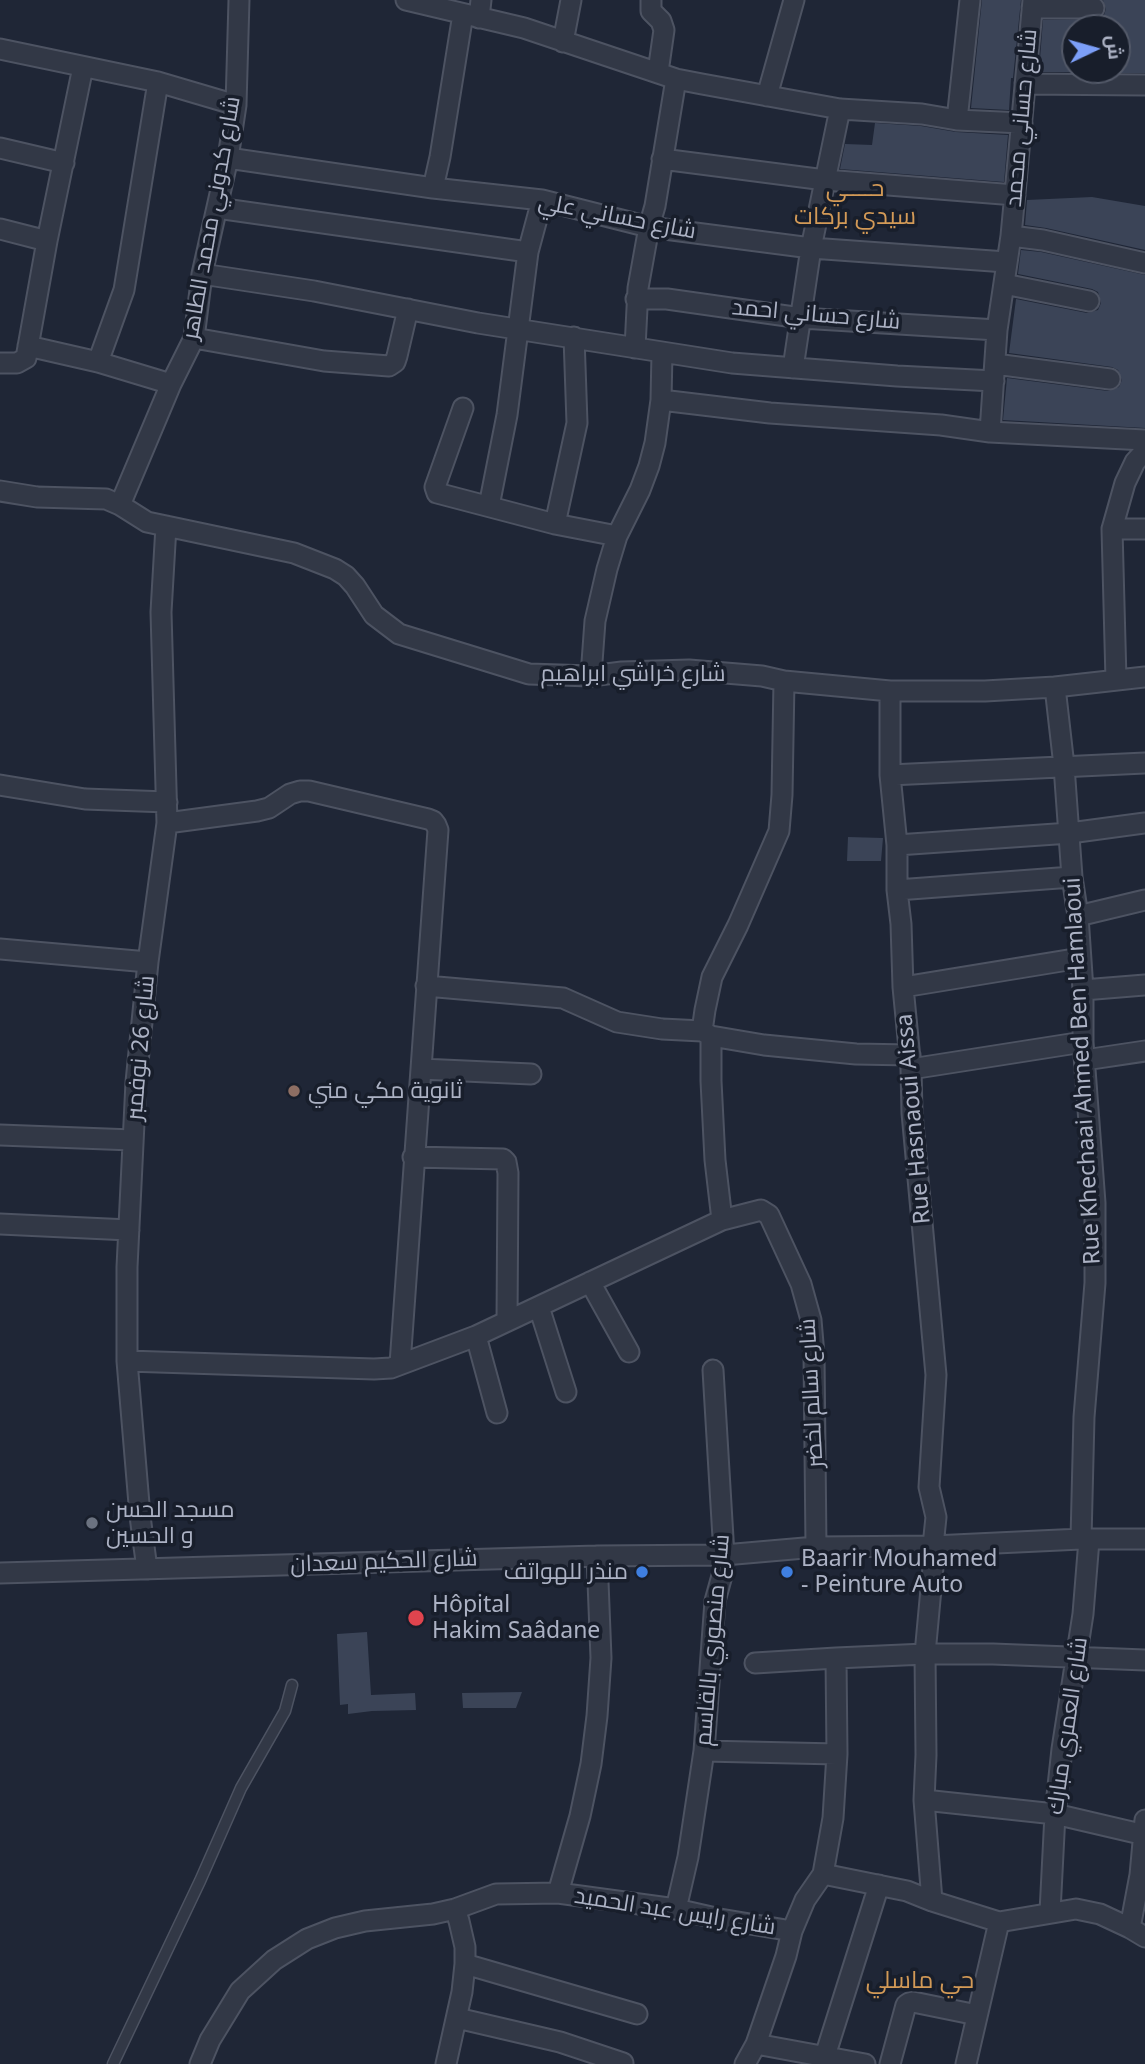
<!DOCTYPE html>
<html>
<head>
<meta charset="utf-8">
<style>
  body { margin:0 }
  #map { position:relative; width:1145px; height:2064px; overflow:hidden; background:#1f2636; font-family:"Noto Sans",Cairo,sans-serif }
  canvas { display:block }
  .north { position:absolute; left:1061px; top:14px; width:70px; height:70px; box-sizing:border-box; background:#181e2b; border:2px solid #535968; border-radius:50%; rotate:85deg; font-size:19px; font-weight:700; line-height:28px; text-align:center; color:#acb2c4 }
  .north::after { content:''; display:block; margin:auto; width:24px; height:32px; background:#7c9ff8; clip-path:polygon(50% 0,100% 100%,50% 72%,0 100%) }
</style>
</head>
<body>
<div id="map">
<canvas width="1145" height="2064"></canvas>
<div class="north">ش</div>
</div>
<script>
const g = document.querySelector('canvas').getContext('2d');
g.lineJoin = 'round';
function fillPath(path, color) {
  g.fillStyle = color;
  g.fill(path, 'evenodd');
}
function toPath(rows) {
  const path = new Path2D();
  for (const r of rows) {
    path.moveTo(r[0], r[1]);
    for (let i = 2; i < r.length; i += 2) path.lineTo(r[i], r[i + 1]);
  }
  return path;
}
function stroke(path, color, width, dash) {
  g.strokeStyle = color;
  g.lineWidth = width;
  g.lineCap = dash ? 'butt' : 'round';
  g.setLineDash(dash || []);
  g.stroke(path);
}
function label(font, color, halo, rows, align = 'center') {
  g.font = font + ' "Noto Sans",Cairo,sans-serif';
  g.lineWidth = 7;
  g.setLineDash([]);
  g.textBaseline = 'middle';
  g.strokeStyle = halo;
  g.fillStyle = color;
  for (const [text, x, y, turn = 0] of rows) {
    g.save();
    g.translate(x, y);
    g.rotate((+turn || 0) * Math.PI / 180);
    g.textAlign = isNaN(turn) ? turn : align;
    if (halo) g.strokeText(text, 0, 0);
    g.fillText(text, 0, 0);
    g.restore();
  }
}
fillPath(toPath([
  [982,0,1021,0,1013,78,1011,78,1009,110,971,108],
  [1103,0,1145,0,1145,73,1117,73,1117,28,1075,28,1075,72,1039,72,1043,20,1099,19,1104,15,1106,9],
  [875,123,921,126,956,132,1008,135,1004,182,840,169,845,144,872,145],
  [1092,197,1145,206,1145,250,1046,228,1025,225,1027,200],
  [1021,250,1041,252,1145,275,1145,428,1003,420,1007,378,1108,391,1119,387,1122,380,1118,370,1112,367,1009,353,1016,299,1087,313,1098,310,1101,303,1098,292,1092,289,1018,274],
  [848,837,883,838,881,861,847,861],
  [367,1632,371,1695,415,1693,416,1710,372,1711,348,1714,348,1704,340,1705,337,1634],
  [522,1692,516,1708,463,1708,462,1693]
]), '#3b4457');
const service = toPath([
  [113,2064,200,1881,241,1788,285,1711,292,1685]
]);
const minor = toPath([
  [406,0,524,28,676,79,702,84,840,109,922,114,957,120,1022,123],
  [651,0,651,11,661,21,664,30,658,72],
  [1032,8,1094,8],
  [479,18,481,0],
  [563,42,571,0],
  [0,49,158,82,236,105],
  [1025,84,1145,85],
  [767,96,794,0],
  [957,120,970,0],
  [0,148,64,163],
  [228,158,433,188,542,200,649,227,811,248,1006,262],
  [662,159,825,180,1015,195],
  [433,188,440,157,463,14],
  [217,208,528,252],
  [0,229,47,241],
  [1011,236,1043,240,1145,263],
  [202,274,314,291,478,323,732,363,897,376,994,381],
  [1004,284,1089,301],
  [636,299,667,299,801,318,997,330],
  [194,338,324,361,389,366,395,362,397,356,408,309],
  [28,346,98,362,171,384],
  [635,348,638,288,649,227,655,206,676,79],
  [98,362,124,290,158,82],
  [0,363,17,363,26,358,47,241,83,67],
  [995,364,1110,379],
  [793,368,811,248,840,109],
  [661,400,770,413,941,425,990,432,1145,440],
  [463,408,435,487,437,493,555,524,617,536],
  [990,432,997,330,1011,236,1033,0],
  [0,491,37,497,106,499,120,505,147,522,294,553,335,569,346,576,355,586,374,615,399,634,529,674,591,676,622,672,689,670,762,676,784,681,890,691,985,691,1055,687,1145,677],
  [120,505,171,384,194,338,202,274,228,158,236,105,239,0],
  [489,506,507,415,528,252,542,200],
  [555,524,577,423,574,337],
  [1112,529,1145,529],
  [591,676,595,621,607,569,617,536,640,490,649,466,655,443,661,400,662,353],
  [1116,680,1112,529,1125,483,1135,462,1145,451],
  [1055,687,1064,766,1072,877,1078,916,1083,990,1083,1042,1095,1203,1095,1283,1084,1417,1081,1539],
  [890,691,890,775,897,845,897,890,901,924,903,987,911,1069,912,1113,936,1375,929,1487,936,1517,933,1546,933,1567,925,1654,926,1755,924,1800,932,1901],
  [890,775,1145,763],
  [0,785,85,799,167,802],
  [167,823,257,811,269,808,290,794,300,791,309,791,428,819,433,821,436,825,438,830,400,1364],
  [897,845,1070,833,1145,823],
  [897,890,1072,877],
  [1078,916,1145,900],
  [0,949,148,962],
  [426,986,563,998,617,1022,662,1029,702,1031,711,1036,764,1045,856,1054,910,1055],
  [903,987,1080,958],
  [1083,990,1145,985],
  [702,1031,705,1010,712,977,738,925,779,831,782,795,784,681],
  [711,1036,711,1081,715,1160,722,1220],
  [1085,1060,1145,1051],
  [421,1069,531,1074],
  [911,1069,1083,1042],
  [0,1135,133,1140],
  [413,1157,503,1159,506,1162,508,1173,507,1321],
  [0,1224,129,1230],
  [590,1282,629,1352],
  [539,1307,566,1392],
  [476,1336,497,1413],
  [127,1361,374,1369,391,1368,476,1336,722,1220,761,1210,769,1215,801,1284,811,1320,814,1355,816,1547],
  [147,1569,140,1516,127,1361,127,1267,136,1082,148,962,167,823,161,612,166,526],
  [0,1573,597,1556,724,1555,816,1547,933,1546,1081,1539,1145,1539],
  [755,1663,836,1658],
  [704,1751,837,1754],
  [924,1800,1055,1814,1145,1835],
  [823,1874,907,1891,932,1901,999,1922,1076,1909,1100,1914,1130,1928,1145,1937],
  [558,1893,580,1816,591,1764,597,1716,601,1658,597,1556],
  [676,1909,688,1857,704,1751,715,1601,723,1572,724,1555,713,1370],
  [1050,1912,1055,1814,1062,1749,1083,1614,1089,1540],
  [1130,1928,1140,1875,1145,1820],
  [465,1964,637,2014],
  [457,2018,560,2042,623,2063],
  [756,2044,865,2064],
  [825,2056,879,1885],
  [200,2064,210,2040,240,1991,274,1960,307,1939,335,1928,365,1921,433,1914,455,1909,496,1894,558,1893,676,1909,720,1919,792,1931],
  [446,2064,462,1992,465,1964,465,1947,459,1921,455,1909],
  [745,2064,756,2044,786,1956,792,1931,805,1900,823,1874,833,1818,837,1754,836,1658,925,1654,993,1654,1145,1660],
  [890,2064,906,2005,909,2003,913,2002,977,2015],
  [966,2064,999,1922]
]);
stroke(service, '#4d5362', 13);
stroke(minor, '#4d5362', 23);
stroke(service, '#323846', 10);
stroke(minor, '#323846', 19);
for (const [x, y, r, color] of [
  [294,1091,7,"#8d6e63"],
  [92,1523,7,"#6b7280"],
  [642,1572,7,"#3f7fe0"],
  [787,1572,7,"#3f7fe0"],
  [416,1618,9,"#e0444e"]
]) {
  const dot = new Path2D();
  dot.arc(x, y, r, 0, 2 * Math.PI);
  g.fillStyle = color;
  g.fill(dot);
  stroke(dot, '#181e2b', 2.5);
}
label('23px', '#acb2c4', '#181e2b', [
  ["شارع حساني محمد",1022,118,-85],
  ["شارع حساني علي",617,217,11],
  ["شارع كدوني محمد الطاهر",212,218,-80],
  ["شارع حساني احمد",816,315,5],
  ["شارع خراشي ابراهيم",633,674],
  ["شارع 26 نوفمبر",141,1048,-85],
  ["Rue Khechaai Ahmed Ben Hamlaoui",1083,1071,-93],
  ["Rue Hasnaoui Aissa",914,1119,-95],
  ["شارع سالم لخضر",812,1393,-93],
  ["شارع الحكيم سعدان",384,1562,-2],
  ["شارع منصوري بالقاسم",713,1640,-85],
  ["شارع العمري مبارك",1068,1726,-82],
  ["شارع رايس عبد الحميد",675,1912,9]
]);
label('23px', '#acb2c4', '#181e2b', [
  ["ثانوية مكي مني",308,1091],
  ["مسجد الحسن",106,1510],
  ["و الحسين",106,1536],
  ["Baarir Mouhamed",801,1559],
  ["- Peinture Auto",801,1585],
  ["منذر للهواتف",628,1572,"right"],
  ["Hôpital",432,1605],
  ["Hakim Saâdane",432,1631]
], 'left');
label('24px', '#d39a57', '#181e2b', [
  ["حــــي",855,189],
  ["سيدي بركات",855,217],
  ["حي ماسلي",920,1981]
]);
</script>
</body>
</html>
